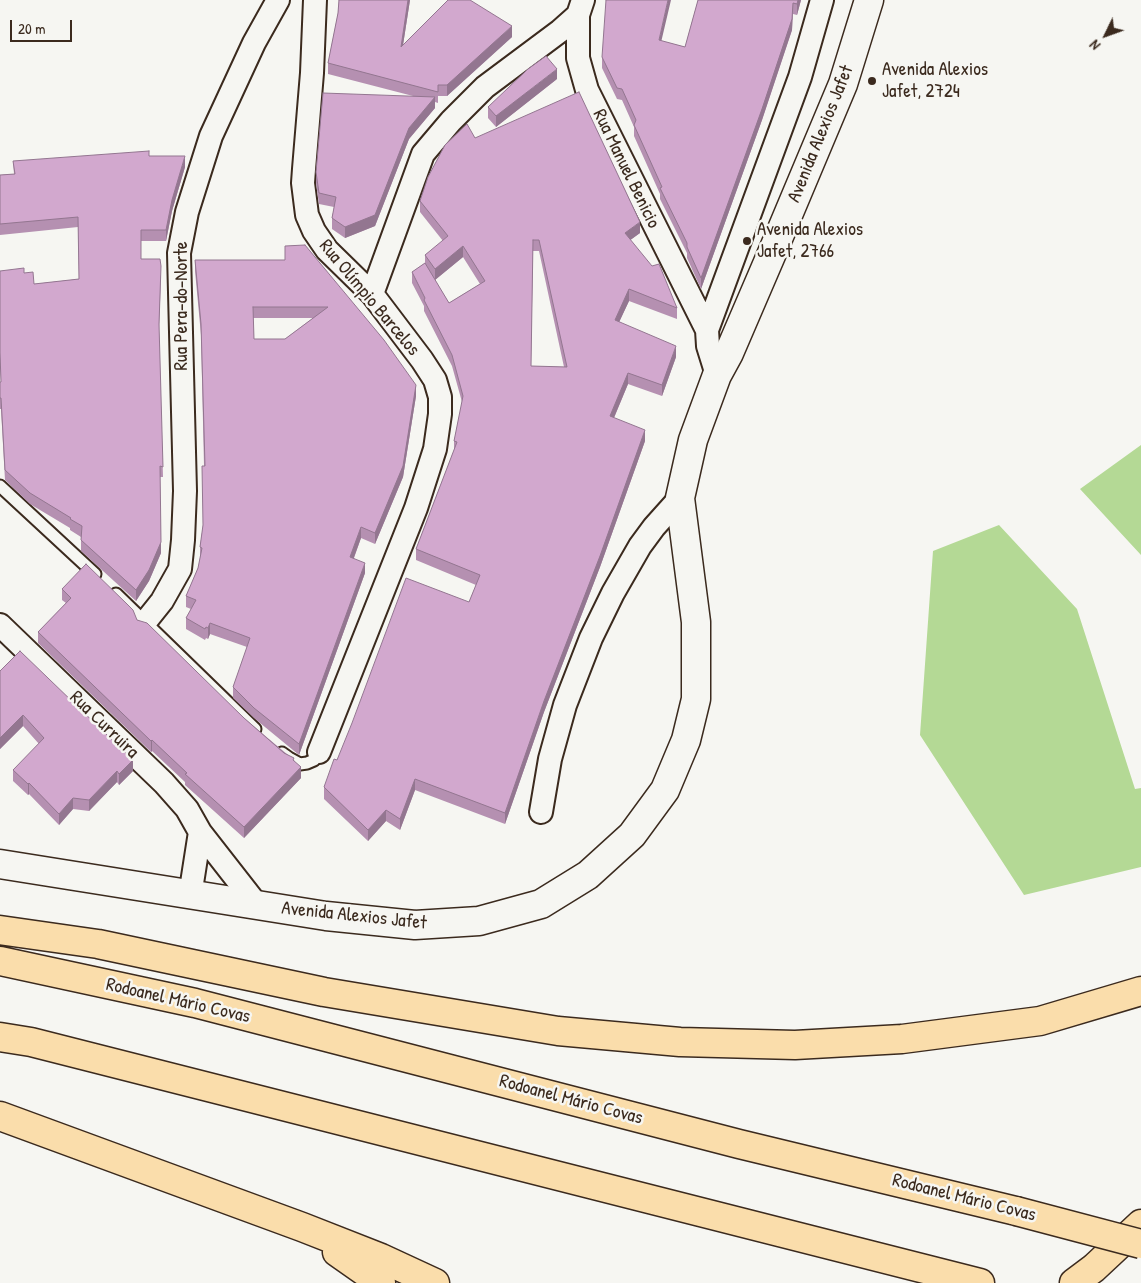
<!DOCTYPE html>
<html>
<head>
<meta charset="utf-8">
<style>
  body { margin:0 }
  #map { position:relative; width:1141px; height:1283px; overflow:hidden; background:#f6f6f2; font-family:"Patrick Hand",sans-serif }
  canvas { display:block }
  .north { position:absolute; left:1081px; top:10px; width:50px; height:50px; -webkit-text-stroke:4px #f6f6f2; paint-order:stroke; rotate:228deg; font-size:14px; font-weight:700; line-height:20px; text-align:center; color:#3b2a1e }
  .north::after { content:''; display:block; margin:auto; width:18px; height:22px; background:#3b2a1e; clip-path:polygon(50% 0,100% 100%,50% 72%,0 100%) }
  .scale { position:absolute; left:10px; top:20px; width:62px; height:22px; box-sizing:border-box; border:2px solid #3b2a1e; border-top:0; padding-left:6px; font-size:15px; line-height:18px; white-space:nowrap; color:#3b2a1e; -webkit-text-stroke:4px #f6f6f2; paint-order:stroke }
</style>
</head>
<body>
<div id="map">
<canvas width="1141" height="1283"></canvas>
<div class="north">N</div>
<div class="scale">20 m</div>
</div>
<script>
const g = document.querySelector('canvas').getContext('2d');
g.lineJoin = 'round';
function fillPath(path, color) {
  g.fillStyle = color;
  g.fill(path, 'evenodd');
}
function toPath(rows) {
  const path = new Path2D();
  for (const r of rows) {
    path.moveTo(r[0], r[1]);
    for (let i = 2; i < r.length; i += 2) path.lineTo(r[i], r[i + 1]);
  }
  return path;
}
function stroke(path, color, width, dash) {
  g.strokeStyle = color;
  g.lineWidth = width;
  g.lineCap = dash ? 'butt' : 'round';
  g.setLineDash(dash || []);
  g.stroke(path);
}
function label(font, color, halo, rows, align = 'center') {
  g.font = font + ' "Patrick Hand",sans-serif';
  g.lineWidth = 5;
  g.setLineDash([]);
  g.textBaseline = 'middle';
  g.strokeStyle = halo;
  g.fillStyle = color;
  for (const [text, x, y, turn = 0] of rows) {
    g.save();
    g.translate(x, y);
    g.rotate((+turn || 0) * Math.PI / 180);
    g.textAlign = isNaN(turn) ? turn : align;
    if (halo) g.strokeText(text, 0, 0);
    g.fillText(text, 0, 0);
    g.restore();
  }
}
fillPath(toPath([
  [1141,445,1141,555,1080,489],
  [999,525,1077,609,1135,789,1141,788,1141,867,1024,895,920,735,933,551]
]), '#b4d995');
const lane = toPath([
  [0,486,95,574],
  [116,594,255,729],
  [282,753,289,758,300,764,307,763,314,760,319,752]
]);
const street = toPath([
  [315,0,312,73,304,169,303,183,307,215,314,231,327,250,372,294,422,360,435,380,440,397,440,414,435,449,416,508,319,752],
  [583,0,578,15,578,58,587,90,707,330],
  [372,294,423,154,451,121,485,87,560,31,578,15],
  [717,375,708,346,707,330,800,77,822,0],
  [146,621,162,601,180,569,183,540,185,491,179,253,187,212,211,136,254,43,278,0],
  [0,625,164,783,187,809,200,832,257,905],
  [541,812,550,759,565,705,591,638,613,593,640,546,654,527,680,498],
  [190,896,200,832]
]);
const secondary = toPath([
  [0,864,326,916,415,925,479,921,541,904,588,875,632,835,665,790,686,740,696,699,696,622,680,498,693,440,717,375,729,353,772,253,843,84,869,0]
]);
const highway = toPath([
  [0,930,98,944,324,992,558,1031,680,1042,795,1045,902,1039,1040,1021,1141,991],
  [0,961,195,1003,739,1144,1016,1211],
  [0,1037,31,1042,980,1283],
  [0,1116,302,1227,381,1258,435,1283],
  [337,1252,381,1283],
  [1074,1283,1094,1268,1141,1224]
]);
stroke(lane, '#3b2a1e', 15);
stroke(street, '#3b2a1e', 26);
stroke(secondary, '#3b2a1e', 31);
stroke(highway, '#3b2a1e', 31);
stroke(lane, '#f6f6f2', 11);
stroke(street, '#f6f6f2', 22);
stroke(secondary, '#f6f6f2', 28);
stroke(highway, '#faddab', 28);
const highwayBridge = toPath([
  [1016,1211,1141,1244]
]);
stroke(highwayBridge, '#3b2a1e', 31, []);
stroke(highwayBridge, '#faddab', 28);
fillPath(toPath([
  [339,0,410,0,403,45,512,37,447,96,438,96,438,103,435,102,435,108,409,139,375,226,345,238,332,229,332,218,334,207,319,204,316,183,316,172,413,96,328,74,328,63,338,13],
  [698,0,801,0,797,15,793,14,792,30,762,120,701,289,687,258,687,253,660,199,660,194,634,136,634,127,622,100,617,99,602,68,602,57,661,41,685,47],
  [557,79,496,127,488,118,488,107],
  [475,138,640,233,630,240,677,308,677,319,629,301,619,322,676,357,662,396,628,384,614,418,645,441,600,567,544,712,505,824,415,790,400,830,386,821,368,841,324,799,324,787,337,760,469,602,476,585,416,560,416,549,454,450,454,441,462,402,452,366,424,311,424,306,412,283,412,272,425,263,425,255,443,241,420,212,420,201],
  [533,251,539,251,564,367,531,366],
  [463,257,480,284,449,303,435,280],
  [149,156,185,167,172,211,166,241,141,241,141,259,161,276,159,330,163,477,160,477,161,553,149,581,136,601,81,551,81,537,70,530,70,528,30,504,5,480,1,409,0,409,0,382,1,382,0,363,0,271,24,273,34,284,79,279,78,227,0,235,0,175,14,174,13,161],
  [195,260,285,260,416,396,403,477,375,544,361,538,354,558,365,573,299,755,254,718,233,698,233,687,247,647,210,634,208,639,206,638,205,640,186,629,186,618,191,609,186,607,186,596,198,568,200,558,200,547,203,525,204,466,201,335,195,271],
  [253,318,313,318,285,339,254,339],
  [62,589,137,620,244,718,294,760,301,778,244,838,185,785,185,782,152,751,151,752,38,643,38,632,66,603,62,600],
  [0,671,133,771,119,785,117,782,89,811,73,809,59,825,29,794,28,795,13,781,13,770,39,744,23,726,0,749]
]), '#b590b1');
fillPath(toPath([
  [408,0,410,0,401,58,401,47],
  [668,0,671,0,659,51,659,40],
  [798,0,801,0,797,15,797,4],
  [793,3,792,30,762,120,701,289,701,278],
  [512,26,512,37,447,96,447,85],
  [557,69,557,79,496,127,496,116],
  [435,97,435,108,409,139,375,226,345,238,345,227,409,128],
  [185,156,185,167,172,211,166,241,166,230,172,200],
  [640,222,640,233,625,244,625,233],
  [463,246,463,257,435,280,435,269],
  [629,289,629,301,615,331,615,320],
  [676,346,676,357,662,396,662,385],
  [628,373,628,384,610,427,610,416],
  [416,385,416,396,403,477,375,544,375,533],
  [645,430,645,441,600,567,544,712,505,824,505,813,544,701],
  [361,527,361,538,350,568,350,557],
  [161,542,161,553,149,581,136,601,136,590],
  [365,563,365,573,299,755,299,744],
  [210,623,210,634,208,639,208,628],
  [23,715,23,726,0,749,0,738],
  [152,740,152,751,151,752,151,741],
  [133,760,133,771,119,785,119,774],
  [301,767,301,778,244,838,244,827],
  [117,771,117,782,89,811,89,800],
  [415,779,415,790,400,830,400,819],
  [29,783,29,794,28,795,28,784],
  [73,798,73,809,59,825,59,814],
  [386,810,386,821,368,841,368,830]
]), '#937690');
const building = toPath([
  [339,0,408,0,401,47,448,0,470,0,512,26,447,85,438,85,438,92,328,63,338,13,339,0],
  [606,0,668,0,659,40,685,47,698,0,798,0,797,4,793,3,792,19,762,109,701,278,687,247,687,243,660,188,662,187,634,125,636,120,622,89,617,88,602,57,606,0],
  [546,56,557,69,496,116,488,107,528,69,546,56],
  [579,92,640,222,625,233,652,266,659,264,677,308,629,289,615,320,676,346,662,385,628,373,610,416,645,430,600,556,544,701,505,813,415,779,400,819,386,810,368,830,324,787,334,759,337,760,352,723,406,578,469,602,480,575,416,549,457,442,454,441,463,396,452,355,424,300,425,298,412,272,425,263,449,303,485,281,463,246,435,269,425,255,448,236,420,201,428,177,445,145,467,124,475,138,579,92],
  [533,240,539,240,567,367,531,366,533,240],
  [323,93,435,97,409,128,375,215,345,227,332,218,336,197,319,193,316,172,323,93],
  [149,151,149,156,185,156,172,200,166,230,141,230,141,259,160,259,161,266,159,324,163,467,160,466,161,542,149,570,136,590,81,540,82,526,70,519,71,518,30,493,5,470,1,398,0,398,0,382,1,382,0,353,0,271,24,268,24,273,33,272,34,284,79,279,78,217,0,224,0,175,15,174,13,161,149,151],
  [305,245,384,340,416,385,403,466,375,533,361,527,350,557,365,563,299,744,254,708,233,687,250,638,210,623,208,628,206,627,205,629,186,618,196,600,186,596,198,568,202,548,200,547,203,525,202,466,205,466,201,324,195,260,285,260,285,246,305,245],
  [253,307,328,307,285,339,254,339,253,307],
  [86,564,127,604,133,610,137,620,147,623,244,718,284,753,294,758,293,760,301,767,244,827,185,774,187,773,152,740,151,741,38,632,71,598,62,589,86,564],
  [20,651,133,760,119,774,117,771,89,800,73,798,59,814,29,783,28,784,13,770,44,738,23,715,0,738,0,671,20,651]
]);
fillPath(building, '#d2a8ce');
stroke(building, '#937690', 1);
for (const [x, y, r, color] of [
  [872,81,5,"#3b2a1e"],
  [747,241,5,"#3b2a1e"]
]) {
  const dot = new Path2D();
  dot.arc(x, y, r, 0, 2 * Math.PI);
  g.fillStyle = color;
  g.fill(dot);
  stroke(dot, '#f6f6f2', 2);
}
label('19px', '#3b2a1e', '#f6f6f2', [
  ["Avenida Alexios",882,70],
  ["Jafet, 2724",882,92],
  ["Avenida Alexios",757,230],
  ["Jafet, 2766",757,252]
], 'left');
label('19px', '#3b2a1e', '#f6f6f2', [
  ["Avenida Alexios Jafet",821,134,-68],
  ["Rua Manuel Benicio",626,169,64],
  ["Rua Olímpio Barcelos",369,298,50],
  ["Rua Pera-do-Norte",182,306,-90],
  ["Rua Curruira",104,725,44],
  ["Avenida Alexios Jafet",354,916,6],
  ["Rodoanel Mário Covas",178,1001,13],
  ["Rodoanel Mário Covas",571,1100,15],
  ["Rodoanel Mário Covas",964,1198,14]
]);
</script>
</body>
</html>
